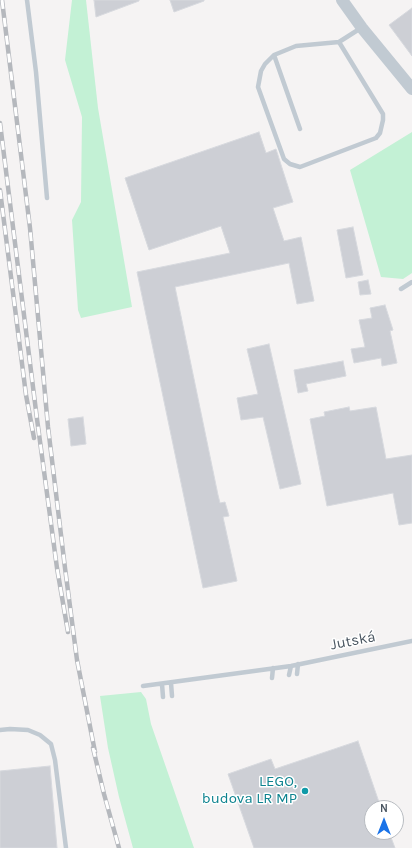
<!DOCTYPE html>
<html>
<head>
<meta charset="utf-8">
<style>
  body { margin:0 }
  #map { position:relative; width:412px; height:848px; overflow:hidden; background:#f5f3f3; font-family:Karla,sans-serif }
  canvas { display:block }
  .north { position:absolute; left:364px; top:800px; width:40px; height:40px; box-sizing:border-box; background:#fff; border:1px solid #b7bbc0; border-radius:50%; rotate:0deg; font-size:11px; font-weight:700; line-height:16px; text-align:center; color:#4a5661 }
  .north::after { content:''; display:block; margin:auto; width:14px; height:18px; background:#1a73e8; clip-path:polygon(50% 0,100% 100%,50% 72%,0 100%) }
</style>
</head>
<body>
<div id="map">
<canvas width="412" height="848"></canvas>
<div class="north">N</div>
</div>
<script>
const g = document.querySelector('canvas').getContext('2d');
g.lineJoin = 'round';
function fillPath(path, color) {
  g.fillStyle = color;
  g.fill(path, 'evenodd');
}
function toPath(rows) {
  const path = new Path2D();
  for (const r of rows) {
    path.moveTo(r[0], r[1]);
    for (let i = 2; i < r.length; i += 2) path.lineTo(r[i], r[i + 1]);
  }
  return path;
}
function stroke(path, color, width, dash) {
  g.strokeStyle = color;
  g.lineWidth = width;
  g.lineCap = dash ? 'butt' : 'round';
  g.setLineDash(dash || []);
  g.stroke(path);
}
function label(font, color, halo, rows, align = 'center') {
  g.font = font + ' Karla,sans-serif';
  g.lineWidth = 3;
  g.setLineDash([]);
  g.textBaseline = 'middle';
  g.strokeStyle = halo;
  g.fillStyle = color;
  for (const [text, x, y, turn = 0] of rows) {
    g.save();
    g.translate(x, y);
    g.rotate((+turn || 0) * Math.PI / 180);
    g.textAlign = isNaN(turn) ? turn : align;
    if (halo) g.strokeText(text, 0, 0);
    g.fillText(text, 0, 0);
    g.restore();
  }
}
fillPath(toPath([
  [72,0,86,0,98,108,132,307,81,318,78,310,72,220,81,202,82,117,65,60],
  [412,132,412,273,403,279,381,277,350,170],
  [141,692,146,699,151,724,194,848,133,848,119,797,108,748,100,696]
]), '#c3f1d5');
const building = toPath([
  [94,0,139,0,139,1,96,17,94,0],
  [170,0,204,0,204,1,174,12,170,0],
  [412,8,412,56,389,25,412,8],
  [259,132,266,153,276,149,283,171,293,202,273,208,284,241,301,237,314,301,297,304,289,263,175,287,218,495,220,503,225,502,229,516,223,517,237,581,203,588,137,272,230,253,221,226,149,250,125,178,259,132],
  [353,227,363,275,346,278,337,230,353,227],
  [368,280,371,294,360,295,358,282,368,280],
  [385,305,393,330,390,331,397,363,382,366,381,358,354,363,351,349,365,347,359,320,372,318,370,308,385,305],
  [269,344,301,484,280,489,263,417,241,420,237,398,258,394,247,349,269,344],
  [343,361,346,376,306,384,308,391,298,393,294,370,343,361],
  [349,407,350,411,376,407,386,459,412,455,412,523,399,525,393,493,327,506,310,419,325,416,324,412,349,407],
  [83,417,86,444,71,446,68,419,83,417],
  [358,741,381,808,372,808,372,832,389,832,395,848,254,848,228,774,271,759,275,769,358,741],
  [50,766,57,848,0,848,0,771,50,766]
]);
fillPath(building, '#cdcfd5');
stroke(building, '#d7d9de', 1);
stroke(toPath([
  [27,0,36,72,47,198],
  [339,42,383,114,383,120,380,133,376,138,300,167,290,164,284,159,258,87,261,71,265,64,274,55,296,46,339,42,361,28],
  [274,55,300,129],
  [401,289,412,282],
  [297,674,298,664],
  [289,675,291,666],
  [272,678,273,668],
  [171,683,172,696],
  [162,684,163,697],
  [143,686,291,666,412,641],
  [0,730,10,729,28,730,40,735,51,744,55,760,66,848]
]), '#c1cad2', 4.5);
stroke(toPath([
  [342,0,362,28,412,89]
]), '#c1cad2', 12);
const rail = toPath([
  [2,0,30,228,48,427,65,568,77,660,95,752],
  [0,123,37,419,57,568,68,632],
  [0,190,26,395,34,438],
  [93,748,104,794,119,848]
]);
stroke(rail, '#b5b8bd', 4.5);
stroke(rail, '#fff', 3, [9]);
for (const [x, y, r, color] of [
  [305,791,4,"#0f9aa8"]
]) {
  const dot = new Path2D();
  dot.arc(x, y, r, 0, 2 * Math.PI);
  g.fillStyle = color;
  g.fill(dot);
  stroke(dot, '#fff', 1.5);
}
label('15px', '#4a5661', '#fff', [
  ["Jutská",353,641,-11]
]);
label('15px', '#0d838f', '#fff', [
  ["LEGO,",297,782],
  ["budova LR MP",297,799]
], 'right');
</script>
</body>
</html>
